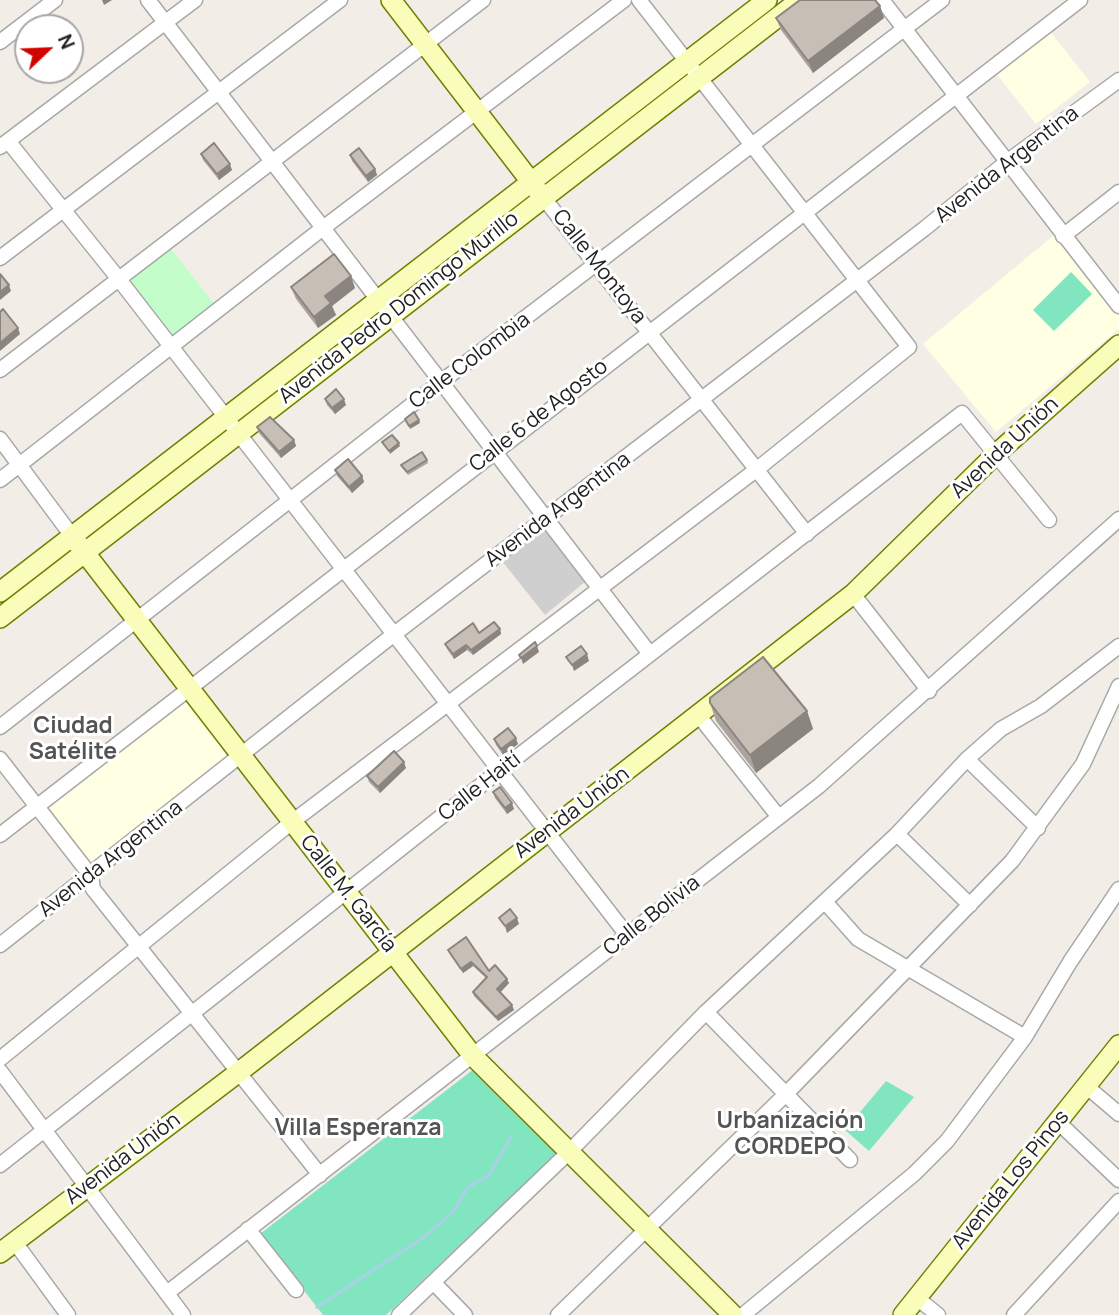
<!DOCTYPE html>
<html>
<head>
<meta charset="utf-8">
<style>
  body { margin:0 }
  #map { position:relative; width:1119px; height:1315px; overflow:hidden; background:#f2eee7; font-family:Manrope,sans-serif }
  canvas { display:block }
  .north { position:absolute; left:14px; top:14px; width:70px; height:70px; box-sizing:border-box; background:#fff; border:2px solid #a6a6a6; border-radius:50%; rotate:67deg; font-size:19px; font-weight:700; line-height:28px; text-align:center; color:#212121 }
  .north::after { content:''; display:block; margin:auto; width:24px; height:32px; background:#d20400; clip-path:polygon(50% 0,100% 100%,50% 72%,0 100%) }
</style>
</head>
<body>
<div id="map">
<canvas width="1119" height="1315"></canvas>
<div class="north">N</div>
</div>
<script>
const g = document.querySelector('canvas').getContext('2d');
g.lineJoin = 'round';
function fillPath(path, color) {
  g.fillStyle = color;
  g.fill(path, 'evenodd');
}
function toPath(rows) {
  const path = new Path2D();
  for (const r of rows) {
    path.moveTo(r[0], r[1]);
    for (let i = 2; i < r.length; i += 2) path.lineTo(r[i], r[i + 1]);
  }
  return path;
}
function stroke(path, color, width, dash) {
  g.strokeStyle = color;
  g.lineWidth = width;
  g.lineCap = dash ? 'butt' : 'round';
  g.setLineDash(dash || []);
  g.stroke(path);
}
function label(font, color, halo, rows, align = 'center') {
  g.font = font + ' Manrope,sans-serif';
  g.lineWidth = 6;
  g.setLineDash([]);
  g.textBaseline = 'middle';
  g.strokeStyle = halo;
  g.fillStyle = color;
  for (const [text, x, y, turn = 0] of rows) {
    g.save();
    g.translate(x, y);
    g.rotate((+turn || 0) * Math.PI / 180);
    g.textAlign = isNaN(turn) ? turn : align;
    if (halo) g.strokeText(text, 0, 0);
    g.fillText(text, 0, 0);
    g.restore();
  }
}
fillPath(toPath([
  [1049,30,1090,82,1036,124,995,72],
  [1054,235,1119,314,1119,329,996,432,923,344],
  [187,698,231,754,91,863,48,806]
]), '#ffffe3');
fillPath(toPath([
  [543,528,586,581,545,615,502,561]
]), '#cfcfcf');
fillPath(toPath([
  [169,246,215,305,172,338,126,280]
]), '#c3fdc9');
fillPath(toPath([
  [1071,272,1092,294,1054,331,1033,310],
  [474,1069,557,1153,386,1315,323,1315,260,1234],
  [886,1081,914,1097,869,1151,845,1130]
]), '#81e5c0');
stroke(toPath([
  [317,1307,424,1237,453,1212,468,1187,488,1176,511,1137]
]), '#a5d3e2', 3.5);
const street = toPath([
  [148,0,650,654],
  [882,0,1119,306],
  [0,42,55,0],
  [8,141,118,278,627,935],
  [0,147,195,0],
  [543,197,807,534],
  [1063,236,1119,192],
  [0,258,340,0],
  [0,370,483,0],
  [0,439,72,536],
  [0,480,323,228,624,0],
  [853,594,929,691],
  [699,716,778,816],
  [0,727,441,382,942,0],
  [0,759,91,876,93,889,320,1175],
  [967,759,1038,828],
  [897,834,970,905],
  [0,835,1080,0],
  [826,903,858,939,1025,1037],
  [0,945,393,635,924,229,1008,161,1119,80],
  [706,1012,850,1160],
  [0,1059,292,822,756,470,909,347,639,0],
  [0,1071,183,1315],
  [1086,1086,1119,1114],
  [1058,1122,1119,1180],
  [0,1165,499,771,962,413,1049,520],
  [248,1229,296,1290],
  [14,1241,68,1315],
  [434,1283,465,1315],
  [167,1293,819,786,1119,519],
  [917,1298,938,1315],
  [399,1315,570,1151,706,1012,897,834,967,759,1001,729,1041,706,1119,646],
  [558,1315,785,1095,1012,861,1083,764,1119,686],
  [743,1315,914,1174,947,1141,1025,1037,1070,962,1119,889],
  [1014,1315,1119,1201]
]);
const secondary = toPath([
  [391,0,538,191],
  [72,536,473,1056,733,1315],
  [0,592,767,0],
  [0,618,800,0],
  [0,1253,239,1072,853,594,996,454,1119,345],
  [903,1315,1119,1045]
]);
stroke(street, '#a8a8a8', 17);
stroke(secondary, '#708000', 22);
stroke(street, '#fff', 14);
stroke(secondary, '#f9fdb9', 19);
fillPath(toPath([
  [880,6,884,18,813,73,781,30,776,18],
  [201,154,232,170,219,180,203,160],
  [350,155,375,169,377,175,368,182,352,161],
  [291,287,355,288,332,306,336,315,318,328,296,299],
  [325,399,346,405,335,414,327,405],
  [257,427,294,440,296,446,281,458,259,433],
  [427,460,428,463,408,475,401,465],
  [335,470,362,476,364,482,352,493,337,476],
  [500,629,501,634,473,655,467,650,454,659,447,649,445,644,479,633],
  [710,703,807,711,813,729,756,773,716,721],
  [494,739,518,744,503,755,496,745],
  [406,768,380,793,369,782,367,776],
  [493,792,514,809,507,814,495,798],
  [448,950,489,971,509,983,500,992,514,1010,498,1021,474,996,473,992,486,978,473,966,463,973,450,954]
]), '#aba39d');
fillPath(toPath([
  [102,0,112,0,104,5],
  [880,6,884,18,813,73,808,61],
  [230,164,232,170,219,180,217,174],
  [375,169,377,175,368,182,366,176],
  [351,276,355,288,332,306,336,315,318,328,314,317,325,296],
  [9,285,11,291,0,300,0,292],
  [18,328,20,334,0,351,0,343],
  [344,399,346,405,335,414,332,408],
  [419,420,420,423,410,429,409,426],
  [294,440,296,446,281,458,279,452],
  [399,443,400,446,390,454,389,451],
  [362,476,364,482,352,493,349,487],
  [500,629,501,634,473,655,471,650],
  [466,645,467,650,454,659,453,654],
  [537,646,539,652,523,664,521,658],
  [587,654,589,661,574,671,572,665],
  [807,711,813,729,756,773,750,755],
  [516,738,518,744,503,755,501,749],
  [404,762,406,768,380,793,378,787],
  [512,803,514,809,507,814,505,808],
  [517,918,519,924,507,933,505,926],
  [471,962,473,966,463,973,461,969],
  [507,979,509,983,499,994,497,989],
  [512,1005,514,1010,498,1021,496,1017]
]), '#8b857f');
const building = toPath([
  [800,0,875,0,880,6,808,61,776,18,800,0],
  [214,143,230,164,217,174,201,154,214,143],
  [359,148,375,169,366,176,350,155,359,148],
  [334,254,351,276,325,296,331,303,314,317,291,287,334,254],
  [0,274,9,285,0,292,0,274],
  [3,309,18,328,0,343,0,312,3,309],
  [336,389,344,399,332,408,325,399,336,389],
  [414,412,419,420,409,426,405,419,414,412],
  [270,417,294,440,279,452,257,427,270,417],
  [392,435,399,443,389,451,382,442,392,435],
  [422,452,427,460,407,472,401,465,422,452],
  [348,459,362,476,349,487,335,470,348,459],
  [494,622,500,629,471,650,466,645,453,654,445,644,473,623,479,633,494,622],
  [535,642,537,646,521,658,519,655,535,642],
  [581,646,587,654,572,665,566,657,581,646],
  [763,657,807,711,750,755,710,703,710,698,763,657],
  [508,728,516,738,501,749,494,739,508,728],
  [394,751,404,762,378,787,367,776,394,751],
  [500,787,512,803,505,808,493,792,500,787],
  [510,909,517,918,505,926,499,918,510,909],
  [466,937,489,971,495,965,507,979,497,989,512,1005,496,1017,473,992,487,977,471,962,461,969,448,950,466,937]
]);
fillPath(building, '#c7beb6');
stroke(building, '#8b857f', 2);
label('21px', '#212121', '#fff', [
  ["Avenida Argentina",1007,165,-38],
  ["Calle Montoya",599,267,52],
  ["Avenida Pedro Domingo Murillo",399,308,-38],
  ["Calle Colombia",470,361,-37],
  ["Calle 6 de Agosto",539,416,-38],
  ["Avenida Unión",1005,448,-43],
  ["Avenida Argentina",558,510,-37],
  ["Calle Haití",480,787,-38],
  ["Avenida Unión",572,813,-37],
  ["Avenida Argentina",111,859,-38],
  ["Calle M. García",348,894,52],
  ["Calle Bolivia",652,916,-38],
  ["Avenida Unión",123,1159,-37],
  ["Avenida Los Pinos",1011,1180,-51]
]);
label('bold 23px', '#545454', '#fff', [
  ["Ciudad",73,727],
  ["Satélite",73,753],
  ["Urbanización",790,1122],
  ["CORDEPO",790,1148],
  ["Villa Esperanza",358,1129]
]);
</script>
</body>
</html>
